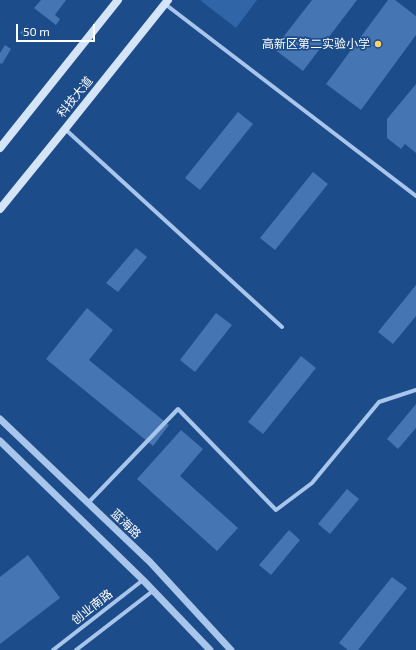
<!DOCTYPE html>
<html>
<head>
<meta charset="utf-8">
<style>
  body { margin:0 }
  #map { position:relative; width:416px; height:650px; overflow:hidden; background:#1d4c8a; font-family:"Exo 2",sans-serif }
  canvas { display:block }
  .scale { position:absolute; left:16px; top:24px; width:79px; height:18px; box-sizing:border-box; border:2px solid #fff; border-top:0; padding-left:5px; font-size:12px; line-height:14px; white-space:nowrap; color:#fff; -webkit-text-stroke:3px #1d4c8a; paint-order:stroke }
</style>
</head>
<body>
<div id="map">
<canvas width="416" height="650"></canvas>
<div class="scale">50 m</div>
</div>
<script>
const g = document.querySelector('canvas').getContext('2d');
g.lineJoin = 'round';
function fillPath(path, color) {
  g.fillStyle = color;
  g.fill(path, 'evenodd');
}
function toPath(rows) {
  const path = new Path2D();
  for (const r of rows) {
    path.moveTo(r[0], r[1]);
    for (let i = 2; i < r.length; i += 2) path.lineTo(r[i], r[i + 1]);
  }
  return path;
}
function stroke(path, color, width, dash) {
  g.strokeStyle = color;
  g.lineWidth = width;
  g.lineCap = dash ? 'butt' : 'round';
  g.setLineDash(dash || []);
  g.stroke(path);
}
function label(font, color, halo, rows, align = 'center') {
  g.font = font + ' "Exo 2","Noto Sans SC",sans-serif';
  g.lineWidth = 3.5;
  g.setLineDash([]);
  g.textBaseline = 'middle';
  g.strokeStyle = halo;
  g.fillStyle = color;
  for (const [text, x, y, turn = 0] of rows) {
    g.save();
    g.translate(x, y);
    g.rotate((+turn || 0) * Math.PI / 180);
    g.textAlign = isNaN(turn) ? turn : align;
    if (halo) g.strokeText(text, 0, 0);
    g.fillText(text, 0, 0);
    g.restore();
  }
}
fillPath(toPath([
  [200,0,257,0,236,28]
]), '#3065a8');
fillPath(toPath([
  [41,0,66,0,55,15,60,19,56,25,34,8],
  [312,0,357,0,303,71,274,49],
  [388,0,395,0,416,16,416,35,361,110,326,84],
  [26,26,31,30,25,37,20,33],
  [5,45,11,49,2,64,0,63,0,53],
  [416,84,416,153,405,144,401,149,387,138,387,119],
  [238,112,253,124,200,190,185,178],
  [313,172,328,184,275,250,260,238],
  [136,248,147,257,118,292,106,283],
  [416,285,416,316,393,344,378,332],
  [87,308,113,330,89,360,169,425,153,446,46,359],
  [216,313,232,325,195,372,180,360],
  [301,356,316,368,263,434,248,422],
  [416,404,416,428,398,449,387,439],
  [181,430,203,449,180,476,238,528,217,551,137,479],
  [347,489,359,499,330,534,318,524],
  [289,530,300,540,271,575,259,565],
  [28,555,60,598,0,644,0,577],
  [392,577,407,588,358,650,348,650,339,643]
]), '#4575b2');
stroke(toPath([
  [165,4,416,196],
  [65,129,282,327],
  [88,503,178,409,276,510,312,483,379,402,416,390],
  [53,650,143,580],
  [76,650,154,590]
]), '#a8c6ec', 4);
stroke(toPath([
  [0,419,150,562,231,650],
  [0,441,143,580,210,650]
]), '#a8c6ec', 7);
stroke(toPath([
  [0,148,118,0],
  [0,209,65,129,168,0]
]), '#d4e4f9', 8);
for (const [x, y, r, color] of [
  [378,44,4,"#fcd266"]
]) {
  const dot = new Path2D();
  dot.arc(x, y, r, 0, 2 * Math.PI);
  g.fillStyle = color;
  g.fill(dot);
  stroke(dot, '#1d4c8a', 1.5);
}
label('12px', '#fff', '#1d4c8a', [
  ["高新区第二实验小学",370,44]
], 'right');
label('12px', '#fff', '#1d4c8a', [
  ["科技大道",75,97,-51],
  ["蓝海路",126,524,44],
  ["创业南路",92,607,-38]
]);
</script>
</body>
</html>
